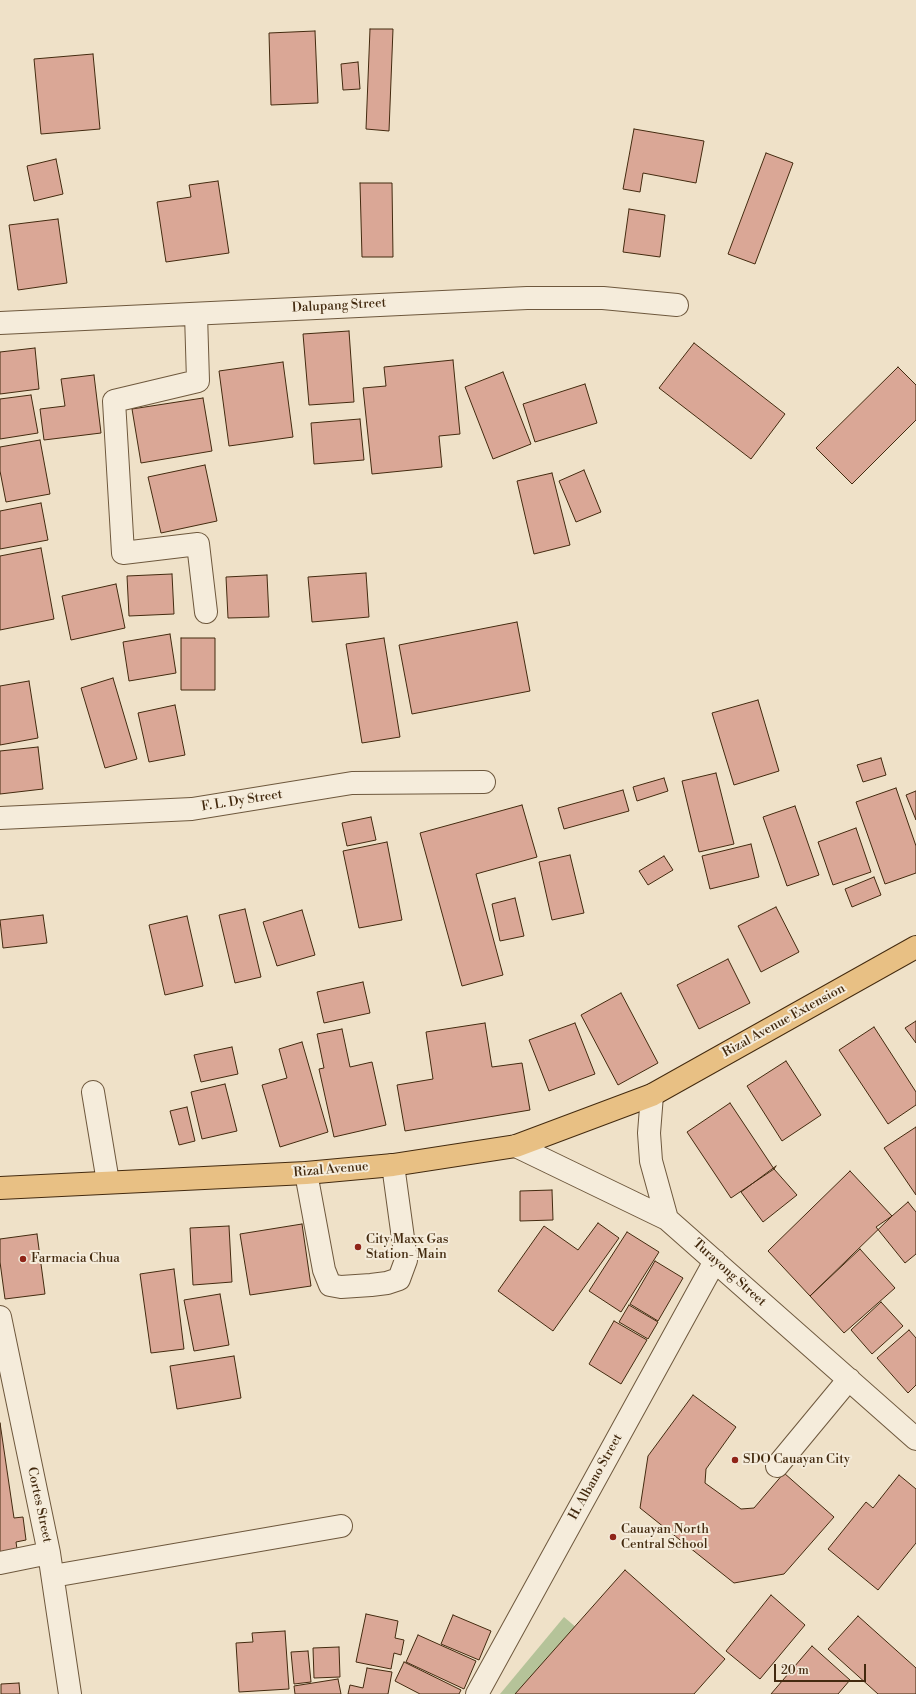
<!DOCTYPE html>
<html>
<head>
<meta charset="utf-8">
<style>
  body { margin:0 }
  #map { position:relative; width:916px; height:1694px; overflow:hidden; background:#efe1c8; font-family:"Libre Bodoni",serif }
  canvas { display:block }
  .scale { position:absolute; left:774px; top:1664px; width:92px; height:18px; box-sizing:border-box; border:2px solid #432a0f; border-top:0; padding-left:5px; font-size:12px; line-height:14px; white-space:nowrap; color:#432a0f; -webkit-text-stroke:3px #f5ecdb; paint-order:stroke }
</style>
</head>
<body>
<div id="map">
<canvas width="916" height="1694"></canvas>
<div class="scale">20 m</div>
</div>
<script>
const g = document.querySelector('canvas').getContext('2d');
g.lineJoin = 'round';
function fillPath(path, color) {
  g.fillStyle = color;
  g.fill(path, 'evenodd');
}
function toPath(rows) {
  const path = new Path2D();
  for (const r of rows) {
    path.moveTo(r[0], r[1]);
    for (let i = 2; i < r.length; i += 2) path.lineTo(r[i], r[i + 1]);
  }
  return path;
}
function stroke(path, color, width, dash) {
  g.strokeStyle = color;
  g.lineWidth = width;
  g.lineCap = dash ? 'butt' : 'round';
  g.setLineDash(dash || []);
  g.stroke(path);
}
function label(font, color, halo, rows, align = 'center') {
  g.font = font + ' "Libre Bodoni",serif';
  g.lineWidth = 4;
  g.setLineDash([]);
  g.textBaseline = 'middle';
  g.strokeStyle = halo;
  g.fillStyle = color;
  for (const [text, x, y, turn = 0] of rows) {
    g.save();
    g.translate(x, y);
    g.rotate((+turn || 0) * Math.PI / 180);
    g.textAlign = isNaN(turn) ? turn : align;
    if (halo) g.strokeText(text, 0, 0);
    g.fillText(text, 0, 0);
    g.restore();
  }
}
fillPath(toPath([
  [564,1617,654,1694,500,1694]
]), '#b5c399');
const building = toPath([
  [370,29,393,29,389,131,366,129,370,29],
  [315,31,318,103,271,105,269,33,315,31],
  [93,54,100,129,41,134,34,59,93,54],
  [358,62,360,89,343,90,341,64,358,62],
  [634,129,704,141,696,183,643,173,640,192,623,189,634,129],
  [766,153,793,163,755,264,728,254,766,153],
  [56,159,63,194,34,201,27,166,56,159],
  [218,181,229,253,166,262,157,202,191,197,189,185,218,181],
  [360,183,392,183,393,257,362,257,360,183],
  [629,209,665,215,660,257,623,252,629,209],
  [58,219,67,283,18,290,9,225,58,219],
  [349,331,354,402,309,405,303,334,349,331],
  [694,343,785,414,751,459,659,388,694,343],
  [35,348,39,389,0,394,0,352,35,348],
  [453,360,460,434,439,436,442,467,372,474,363,388,386,386,384,367,453,360],
  [283,362,293,437,229,446,219,371,283,362],
  [898,367,916,385,916,420,852,484,816,448,898,367],
  [503,372,531,444,493,459,465,387,503,372],
  [94,375,101,433,44,440,40,409,65,406,61,379,94,375],
  [585,384,597,423,535,442,523,404,585,384],
  [31,395,38,433,0,439,0,399,31,395],
  [203,398,212,451,141,463,132,409,203,398],
  [360,419,364,460,314,464,311,423,360,419],
  [40,440,50,494,6,502,0,471,0,447,40,440],
  [205,465,217,521,161,533,148,477,205,465],
  [584,470,601,512,576,522,559,481,584,470],
  [552,473,570,545,534,554,517,481,552,473],
  [41,503,48,540,0,549,0,511,41,503],
  [41,548,54,619,0,630,0,556,41,548],
  [366,573,369,617,312,622,308,577,366,573],
  [172,574,174,614,129,616,127,576,172,574],
  [267,575,269,617,228,618,226,577,267,575],
  [116,584,125,628,71,640,62,596,116,584],
  [517,622,530,691,412,714,399,645,517,622],
  [170,634,176,673,129,681,123,642,170,634],
  [181,638,215,638,215,690,181,690,181,638],
  [384,638,400,737,362,743,346,644,384,638],
  [113,678,137,759,105,768,81,688,113,678],
  [29,681,38,738,0,745,0,686,29,681],
  [758,700,779,771,734,785,712,713,758,700],
  [175,705,185,755,149,762,138,713,175,705],
  [38,747,43,789,0,794,0,751,38,747],
  [881,758,886,775,863,782,857,765,881,758],
  [716,773,734,844,699,852,682,781,716,773],
  [664,778,668,791,637,801,633,787,664,778],
  [896,788,916,846,916,873,885,884,856,802,896,788],
  [623,790,629,811,564,829,558,808,623,790],
  [916,791,916,820,906,795,916,791],
  [522,805,537,857,476,874,503,975,462,986,420,833,522,805],
  [795,806,819,875,787,886,763,817,795,806],
  [371,817,376,840,347,846,342,823,371,817],
  [856,828,871,872,833,885,818,842,856,828],
  [387,842,402,920,359,928,343,851,387,842],
  [751,844,759,877,710,889,702,856,751,844],
  [570,855,584,913,552,920,539,862,570,855],
  [664,856,673,870,648,885,639,871,664,856],
  [874,877,881,895,852,907,845,889,874,877],
  [515,898,524,936,500,941,492,904,515,898],
  [776,907,799,952,761,972,738,926,776,907],
  [245,909,261,977,235,983,219,915,245,909],
  [302,910,315,955,277,966,263,922,302,910],
  [43,915,47,943,3,948,0,920,43,915],
  [187,916,203,986,165,995,149,925,187,916],
  [728,959,750,1003,699,1029,677,985,728,959],
  [363,982,370,1013,324,1023,317,992,363,982],
  [621,993,658,1063,618,1085,581,1015,621,993],
  [916,1021,916,1043,905,1028,916,1021],
  [485,1023,492,1067,522,1063,530,1110,405,1131,397,1085,433,1079,426,1032,485,1023],
  [575,1023,595,1074,549,1091,529,1040,575,1023],
  [874,1027,916,1092,916,1105,888,1124,839,1050,874,1027],
  [342,1029,350,1067,372,1062,386,1125,334,1137,319,1069,324,1068,317,1034,342,1029],
  [302,1042,328,1132,280,1147,262,1085,287,1078,279,1049,302,1042],
  [232,1047,238,1074,201,1082,194,1055,232,1047],
  [786,1061,821,1115,782,1141,747,1086,786,1061],
  [225,1084,237,1131,202,1139,191,1092,225,1084],
  [730,1103,774,1169,731,1198,687,1132,730,1103],
  [187,1107,195,1141,179,1145,170,1111,187,1107],
  [916,1127,916,1195,884,1148,916,1127],
  [776,1166,774,1169,797,1195,763,1222,741,1192,776,1166],
  [850,1171,892,1216,810,1296,768,1251,850,1171],
  [552,1190,553,1220,520,1221,520,1191,552,1190],
  [908,1202,916,1212,916,1254,905,1263,876,1227,892,1216,908,1202],
  [598,1223,619,1238,553,1331,498,1291,544,1226,578,1250,598,1223],
  [302,1224,311,1286,250,1295,240,1234,302,1224],
  [229,1226,232,1282,193,1285,190,1228,229,1226],
  [627,1232,659,1252,621,1312,589,1291,627,1232],
  [37,1234,45,1294,5,1299,0,1262,0,1239,37,1234],
  [860,1249,895,1288,844,1333,810,1296,860,1249],
  [655,1261,683,1278,658,1321,630,1304,655,1261],
  [174,1269,184,1349,151,1353,140,1274,174,1269],
  [220,1294,229,1345,194,1351,184,1300,220,1294],
  [881,1302,903,1326,872,1354,851,1330,881,1302],
  [629,1305,658,1322,648,1339,619,1322,629,1305],
  [614,1321,647,1340,621,1384,589,1364,614,1321],
  [909,1330,916,1338,916,1385,908,1393,877,1358,909,1330],
  [234,1356,241,1398,177,1409,170,1366,234,1356],
  [693,1395,736,1427,706,1469,705,1483,741,1509,754,1508,784,1473,834,1517,784,1574,734,1583,640,1508,648,1456,693,1395],
  [0,1423,14,1518,23,1517,26,1540,16,1542,17,1549,0,1553,0,1423],
  [899,1475,916,1489,916,1543,878,1590,828,1549,866,1502,873,1508,899,1475],
  [625,1570,725,1659,694,1694,515,1694,625,1570],
  [771,1595,805,1625,760,1679,726,1651,771,1595],
  [366,1614,398,1621,395,1638,404,1640,401,1655,394,1653,391,1669,356,1662,366,1614],
  [453,1615,491,1631,479,1660,441,1644,453,1615],
  [858,1616,916,1668,916,1694,878,1694,828,1649,858,1616],
  [285,1631,289,1689,239,1692,236,1643,253,1642,252,1633,285,1631],
  [418,1635,476,1661,464,1689,406,1662,418,1635],
  [812,1646,850,1680,838,1694,771,1694,812,1646],
  [339,1647,340,1677,314,1678,313,1648,339,1647],
  [308,1651,311,1682,294,1684,291,1652,308,1651],
  [404,1662,461,1690,459,1694,420,1694,395,1681,404,1662],
  [367,1668,392,1672,388,1694,348,1694,350,1685,363,1688,367,1668],
  [338,1679,341,1694,295,1694,294,1686,338,1679],
  [19,1683,20,1694,1,1694,1,1684,19,1683]
]);
fillPath(building, '#daa796');
stroke(building, '#432a0f', 1);
const minor = toPath([
  [196,314,198,381,114,401,123,553,198,544,206,612],
  [0,323,527,298,603,298,677,305],
  [0,818,192,809,352,783,484,782],
  [93,1092,108,1182],
  [652,1095,649,1133,651,1161,667,1219],
  [516,1146,667,1219,916,1439],
  [306,1173,324,1270,330,1285,341,1287,371,1285,387,1283,399,1279,406,1260,393,1165],
  [0,1317,49,1553,70,1694],
  [777,1466,849,1379],
  [0,1563,49,1553],
  [53,1576,341,1526],
  [477,1694,715,1261]
]);
const major = toPath([
  [0,1188,306,1173,393,1165,516,1146,652,1095,916,947]
]);
stroke(minor, '#6e583d', 24);
stroke(major, '#432a0f', 24);
stroke(minor, '#f5ecdb', 22);
stroke(major, '#e8c084', 22);
for (const [x, y, r, color] of [
  [358,1247,4,"#8f2418"],
  [23,1259,4,"#8f2418"],
  [735,1460,4,"#8f2418"],
  [613,1537,4,"#8f2418"]
]) {
  const dot = new Path2D();
  dot.arc(x, y, r, 0, 2 * Math.PI);
  g.fillStyle = color;
  g.fill(dot);
  stroke(dot, '#f5ecdb', 1.5);
}
label('13px', '#432a0f', '#f5ecdb', [
  ["Dalupang Street",339,306,-3],
  ["F. L. Dy Street",242,801,-9],
  ["Rizal Avenue Extension",784,1021,-29],
  ["Rizal Avenue",331,1170,-5],
  ["Turayong Street",729,1273,42],
  ["H. Albano Street",596,1477,-61],
  ["Cortes Street",39,1505,78]
]);
label('13px', '#432a0f', '#f5ecdb', [
  ["City Maxx Gas",366,1240],
  ["Station- Main",366,1255],
  ["Farmacia Chua",31,1259],
  ["SDO Cauayan City",743,1460],
  ["Cauayan North",621,1530],
  ["Central School",621,1545]
], 'left');
</script>
</body>
</html>
